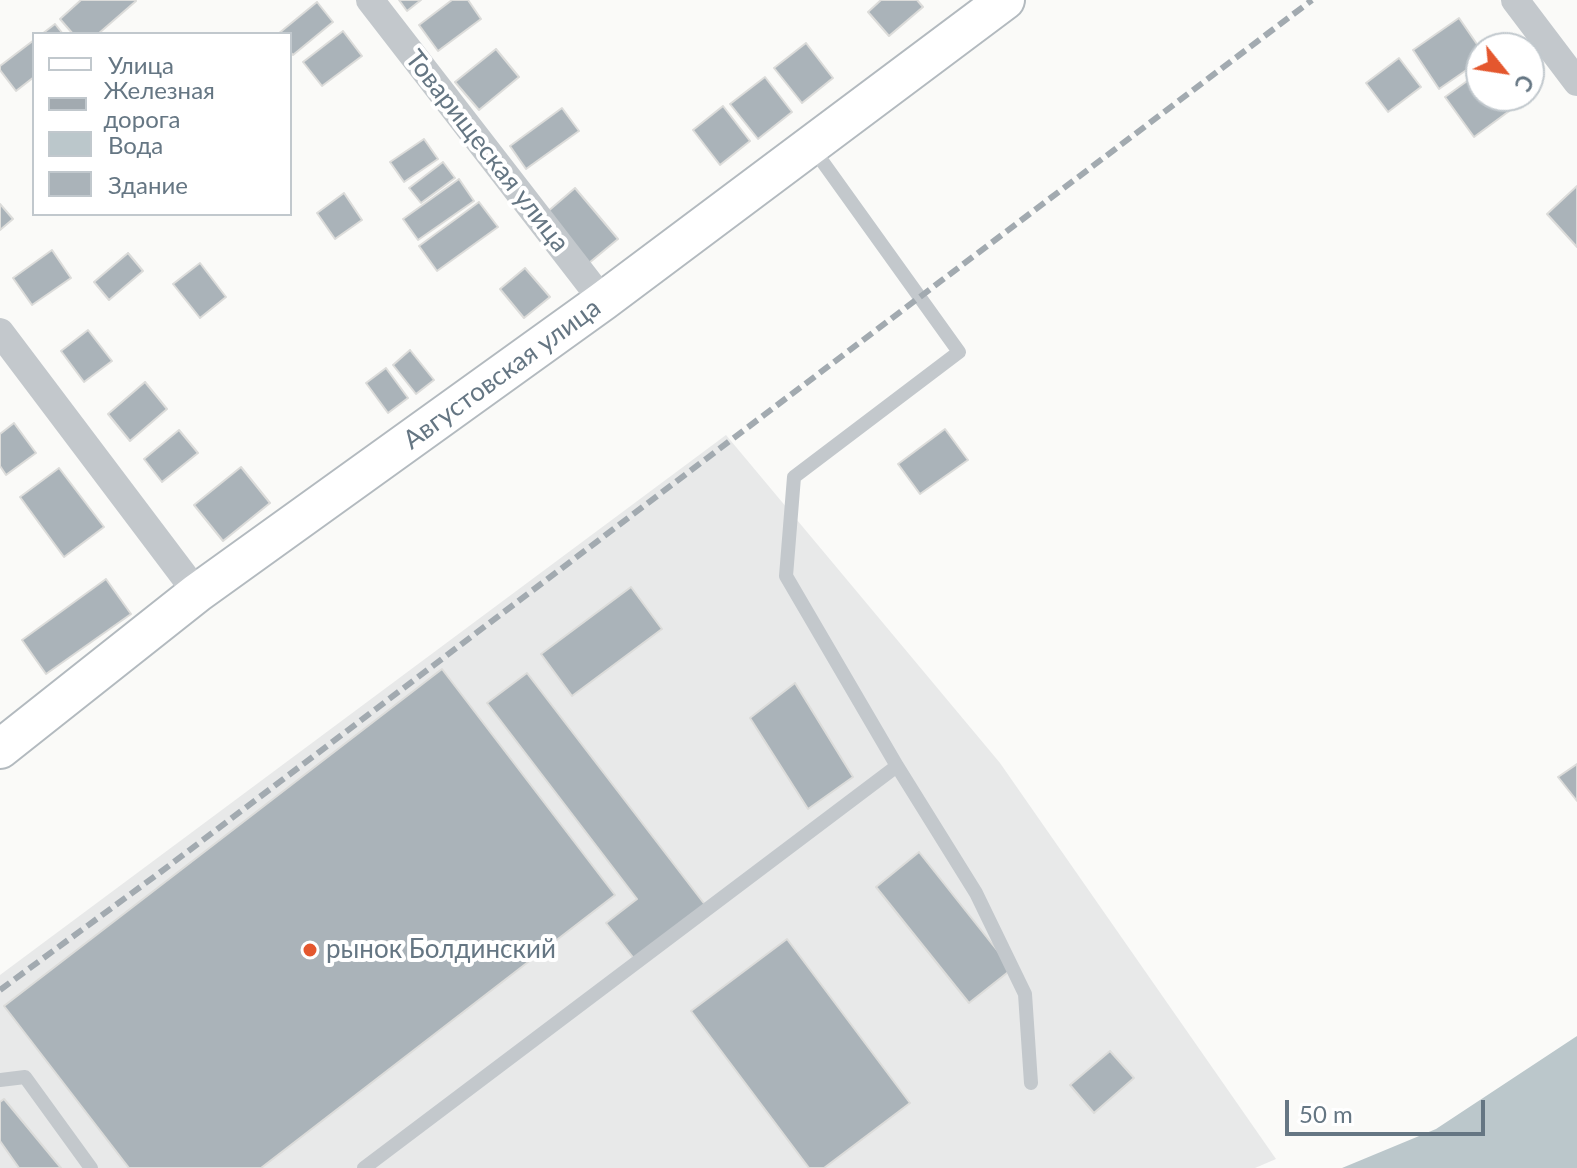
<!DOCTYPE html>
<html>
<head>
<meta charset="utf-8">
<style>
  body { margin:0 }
  #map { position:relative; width:1577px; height:1168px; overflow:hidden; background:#fafaf8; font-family:Lato,sans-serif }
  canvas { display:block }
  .legend { position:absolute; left:32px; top:32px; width:260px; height:184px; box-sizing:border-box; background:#fff; border:2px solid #c1c8cd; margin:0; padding:10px 14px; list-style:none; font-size:24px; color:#657683 }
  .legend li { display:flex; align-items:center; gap:16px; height:40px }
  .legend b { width:40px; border:2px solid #c1c8cd }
  .north { position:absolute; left:1465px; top:32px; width:80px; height:80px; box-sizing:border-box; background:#fff; border:2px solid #c1c8cd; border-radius:50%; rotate:120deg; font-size:22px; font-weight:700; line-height:32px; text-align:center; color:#657683 }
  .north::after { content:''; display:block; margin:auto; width:28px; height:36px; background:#e4572e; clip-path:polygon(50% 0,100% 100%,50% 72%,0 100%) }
  .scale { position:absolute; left:1285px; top:1100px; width:200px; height:36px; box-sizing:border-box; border:4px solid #657683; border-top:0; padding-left:10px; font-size:24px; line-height:28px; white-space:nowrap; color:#657683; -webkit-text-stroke:6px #fff; paint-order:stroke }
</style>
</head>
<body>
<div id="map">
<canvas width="1577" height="1168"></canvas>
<ul class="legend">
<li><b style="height:10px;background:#fff"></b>Улица</li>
<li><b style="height:10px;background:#a2aab0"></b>Железная дорога</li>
<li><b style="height:22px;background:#bbc7cb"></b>Вода</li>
<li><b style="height:22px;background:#aab3b9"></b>Здание</li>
</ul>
<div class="north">С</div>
<div class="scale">50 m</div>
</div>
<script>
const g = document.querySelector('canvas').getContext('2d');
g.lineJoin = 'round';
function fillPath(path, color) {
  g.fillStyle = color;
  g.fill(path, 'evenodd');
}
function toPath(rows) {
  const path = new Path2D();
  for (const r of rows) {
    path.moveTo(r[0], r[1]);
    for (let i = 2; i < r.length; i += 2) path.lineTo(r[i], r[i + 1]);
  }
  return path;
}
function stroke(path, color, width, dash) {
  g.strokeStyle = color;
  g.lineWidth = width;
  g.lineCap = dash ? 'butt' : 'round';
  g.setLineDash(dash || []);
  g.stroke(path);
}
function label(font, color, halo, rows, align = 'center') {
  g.font = font + ' Lato,sans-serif';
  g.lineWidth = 8;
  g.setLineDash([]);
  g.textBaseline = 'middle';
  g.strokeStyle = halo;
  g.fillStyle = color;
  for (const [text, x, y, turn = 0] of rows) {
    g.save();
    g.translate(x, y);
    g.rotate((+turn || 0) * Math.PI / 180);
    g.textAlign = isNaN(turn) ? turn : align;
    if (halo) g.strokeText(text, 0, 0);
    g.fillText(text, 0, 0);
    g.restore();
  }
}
fillPath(toPath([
  [726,435,1000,763,1276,1159,1255,1168,0,1168,0,975]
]), '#e8e9e9');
fillPath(toPath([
  [1577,1036,1577,1168,1342,1168,1436,1129]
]), '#bbc7cb');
const building = toPath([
  [81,0,135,0,136,1,98,34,73,34,60,19,81,0],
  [399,0,421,0,407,11,399,0],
  [452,0,468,0,481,19,438,51,419,25,452,0],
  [881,0,917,0,923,7,889,36,868,12,881,0],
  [317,2,333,22,293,55,290,52,290,34,278,34,317,2],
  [1459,18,1481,50,1481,60,1439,89,1413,50,1459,18],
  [55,24,63,34,42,34,55,24],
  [343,31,362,56,322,86,303,62,343,31],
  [34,40,34,77,16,91,0,70,0,66,34,40],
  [806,43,833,78,802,103,774,68,806,43],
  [496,49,519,77,479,110,455,82,496,49],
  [1399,58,1421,87,1388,112,1366,83,1399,58],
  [1481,71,1481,96,1509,96,1516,106,1474,137,1445,97,1481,71],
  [765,77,792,112,758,139,730,104,765,77],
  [723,106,750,141,720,165,693,130,723,106],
  [562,108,579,131,526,169,510,146,562,108],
  [424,139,438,159,404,182,390,162,424,139],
  [443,162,455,178,421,203,409,188,443,162],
  [459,179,474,201,418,240,403,219,459,179],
  [1577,186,1577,247,1547,214,1577,186],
  [575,188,618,239,589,263,546,213,575,188],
  [344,193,362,220,335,239,317,213,344,193],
  [479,202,498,227,437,271,419,246,479,202],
  [0,204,13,219,0,230,0,204],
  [52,250,71,278,32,305,13,278,52,250],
  [128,253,143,271,109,300,94,282,128,253],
  [200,263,226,297,200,318,173,284,200,263],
  [525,268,550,297,524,318,500,289,525,268],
  [88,330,112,361,84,382,61,351,88,330],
  [410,350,434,380,416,394,393,365,410,350],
  [386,368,408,398,388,413,366,383,386,368],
  [145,382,167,409,130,441,108,414,145,382],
  [14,423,36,453,6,475,0,466,0,434,14,423],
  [945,429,968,460,920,494,898,464,945,429],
  [179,430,198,453,162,482,144,459,179,430],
  [241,467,270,503,223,541,194,505,241,467],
  [59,468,104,527,64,557,20,497,59,468],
  [106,579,131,614,46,674,22,640,106,579],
  [631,587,662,629,572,696,541,654,631,587],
  [442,669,615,895,261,1168,129,1168,4,1006,442,669],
  [527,673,706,906,635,960,606,923,637,899,487,703,527,673],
  [795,683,853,777,808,809,750,718,795,683],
  [1577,764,1577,801,1558,777,1577,764],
  [919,852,1012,969,969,1003,876,887,919,852],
  [787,939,910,1103,824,1168,809,1168,691,1011,787,939],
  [1110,1051,1134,1078,1094,1113,1070,1085,1110,1051],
  [4,1099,61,1168,19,1168,0,1141,0,1102,4,1099]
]);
fillPath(building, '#aab3b9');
stroke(building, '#dcdcda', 2);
const secondary = toPath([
  [0,749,197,593,603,301,1005,0]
]);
stroke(secondary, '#b3babf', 42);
stroke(toPath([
  [812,147,959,352,794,477,786,576,897,766,976,893,1025,994,1031,1083],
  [0,1080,25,1077,91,1168],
  [364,1168,897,766]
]), '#c3c8cc', 14);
stroke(toPath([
  [370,0,603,301],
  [1515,0,1577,82],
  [0,332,197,593]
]), '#c3c8cc', 28);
stroke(secondary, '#fff', 38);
stroke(toPath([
  [0,990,162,871,1312,0]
]), '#a2aab0', 6, [12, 6]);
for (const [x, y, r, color] of [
  [310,950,8,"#e4572e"]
]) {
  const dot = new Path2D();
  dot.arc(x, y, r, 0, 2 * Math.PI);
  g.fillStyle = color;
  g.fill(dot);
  stroke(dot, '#fff', 3);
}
label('26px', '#657683', '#fff', [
  ["Товарищеская улица",487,151,52],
  ["Августовская улица",502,374,-36]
]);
label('26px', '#657683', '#fff', [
  ["рынок Болдинский",326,950]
], 'left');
</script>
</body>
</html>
